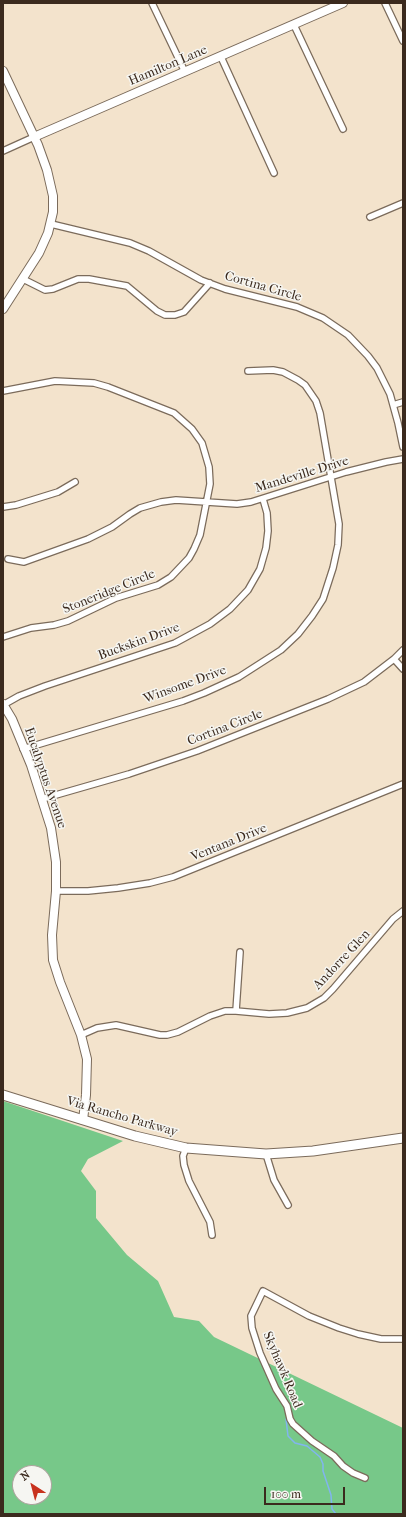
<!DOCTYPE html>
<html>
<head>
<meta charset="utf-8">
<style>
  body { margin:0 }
  #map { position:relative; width:406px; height:1517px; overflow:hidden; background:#f3e3cc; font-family:"IM FELL French Canon",serif }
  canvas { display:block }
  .frame { position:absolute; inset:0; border:4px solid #3b2a1e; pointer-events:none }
  .north { position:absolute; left:12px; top:1465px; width:40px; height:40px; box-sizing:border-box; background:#f6f6f2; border:1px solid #aba49d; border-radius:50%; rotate:324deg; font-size:11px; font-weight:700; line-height:16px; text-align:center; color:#3b2a1e }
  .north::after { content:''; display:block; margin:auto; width:14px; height:18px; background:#c8321e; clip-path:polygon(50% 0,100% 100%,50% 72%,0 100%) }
  .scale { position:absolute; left:264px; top:1487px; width:81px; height:18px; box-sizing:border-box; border:2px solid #3b2a1e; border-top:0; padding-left:5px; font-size:12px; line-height:14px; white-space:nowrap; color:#3b2a1e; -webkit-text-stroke:3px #f6f6f2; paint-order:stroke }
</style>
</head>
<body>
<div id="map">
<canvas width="406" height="1517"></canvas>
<div class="frame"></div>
<div class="north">N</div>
<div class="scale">100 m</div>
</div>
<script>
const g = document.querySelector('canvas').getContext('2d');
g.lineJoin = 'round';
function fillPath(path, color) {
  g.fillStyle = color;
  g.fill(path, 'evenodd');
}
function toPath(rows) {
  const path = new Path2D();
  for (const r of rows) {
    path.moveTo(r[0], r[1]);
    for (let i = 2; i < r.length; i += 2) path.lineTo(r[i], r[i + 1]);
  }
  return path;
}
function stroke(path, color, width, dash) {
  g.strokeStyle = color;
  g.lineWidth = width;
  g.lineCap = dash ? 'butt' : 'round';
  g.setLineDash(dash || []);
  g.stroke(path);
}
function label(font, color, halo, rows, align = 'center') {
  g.font = font + ' "IM FELL French Canon",serif';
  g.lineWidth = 3;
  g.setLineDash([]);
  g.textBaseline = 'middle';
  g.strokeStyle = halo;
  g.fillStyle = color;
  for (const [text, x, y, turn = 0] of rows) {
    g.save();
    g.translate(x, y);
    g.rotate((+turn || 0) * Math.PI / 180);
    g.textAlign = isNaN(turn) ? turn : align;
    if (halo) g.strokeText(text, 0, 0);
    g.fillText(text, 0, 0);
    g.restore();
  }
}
fillPath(toPath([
  [3,1101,123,1141,88,1159,81,1171,96,1191,96,1218,127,1255,158,1281,174,1317,199,1321,214,1337,403,1428,403,1514,3,1514],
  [20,1473,44,1473,44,1497,20,1497]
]), '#77c889');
stroke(toPath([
  [286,1419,288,1436,295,1443,307,1446,320,1457,323,1464,323,1471,331,1495,332,1509,336,1514]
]), '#81b5ef', 1.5);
const street = toPath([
  [152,3,185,72],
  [385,3,403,41],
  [294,25,343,129],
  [221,57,274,173],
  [3,151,34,137],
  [370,217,403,203],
  [51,224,130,243,149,251,201,280,225,289,297,307,323,318,348,335,368,356,377,368,390,394,398,423,403,447],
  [23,279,45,290,53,289,78,279,89,279,127,286,157,311,165,315,175,315,184,312,210,283],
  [3,391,55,381,94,383,108,387,174,413,192,429,202,443,209,467,210,484,200,535,194,549,189,558,171,577,158,585,116,598,68,621,54,625,31,628,3,637],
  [393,405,403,402],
  [3,507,16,505,58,492,75,482],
  [8,559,24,562,88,539,112,527,130,514,140,508,161,502,176,500,237,504,251,502,346,472,386,462,403,459],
  [394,659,403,669],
  [3,705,19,696,45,686,175,643,210,624,230,609,248,590,260,569,266,548,268,531,267,513,263,499],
  [23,749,183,701,204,693,239,677,281,650,298,634,312,616,323,599,333,568,338,545,339,524,320,413,316,401,305,385,298,380,283,372,273,370,248,371],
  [42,799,129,774,197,751,328,699,364,682,394,659,403,650],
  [56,891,88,891,118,888,150,883,173,877,403,784],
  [236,1011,240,952],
  [81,1035,97,1028,116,1025,160,1035,167,1035,178,1032,210,1016,225,1011,236,1011,269,1014,287,1013,307,1008,324,998,333,989,393,919,403,911],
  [186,1148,183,1156,184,1165,189,1181,210,1222,212,1235],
  [266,1154,274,1180,288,1205],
  [365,1478,353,1473,343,1466,334,1456,312,1441,293,1424,290,1419,287,1406,276,1389,260,1353,252,1328,251,1316,263,1291,309,1316,339,1328,358,1334,381,1339,403,1339]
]);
const secondary = toPath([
  [3,71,38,145,47,170,53,196,53,212,48,233,39,253,3,309],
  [34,137,343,3],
  [3,704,12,719,31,765,51,828,56,862,56,891,52,935,53,960,60,982,81,1035,87,1059,86,1095,83,1120]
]);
const primary = toPath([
  [3,1095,135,1136,186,1148,266,1154,313,1151,403,1138]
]);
stroke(street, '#7b6b5b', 8);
stroke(secondary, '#7b6b5b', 10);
stroke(primary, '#7b6b5b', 11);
stroke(street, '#fff', 5.5);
stroke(secondary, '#fff', 8);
stroke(primary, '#fff', 9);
label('13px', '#3b2a1e', '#f6f6f2', [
  ["Hamilton Lane",168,66,-23],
  ["Cortina Circle",263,287,16],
  ["Mandeville Drive",302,475,-17],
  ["Stoneridge Circle",109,592,-22],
  ["Buckskin Drive",139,642,-20],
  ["Winsome Drive",185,685,-20],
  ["Cortina Circle",225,728,-21],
  ["Eucalyptus Avenue",45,778,71],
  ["Ventana Drive",229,843,-22],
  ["Andorre Glen",342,960,-47],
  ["Via Rancho Parkway",122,1117,16],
  ["Skyhawk Road",282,1370,67]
]);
</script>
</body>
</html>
